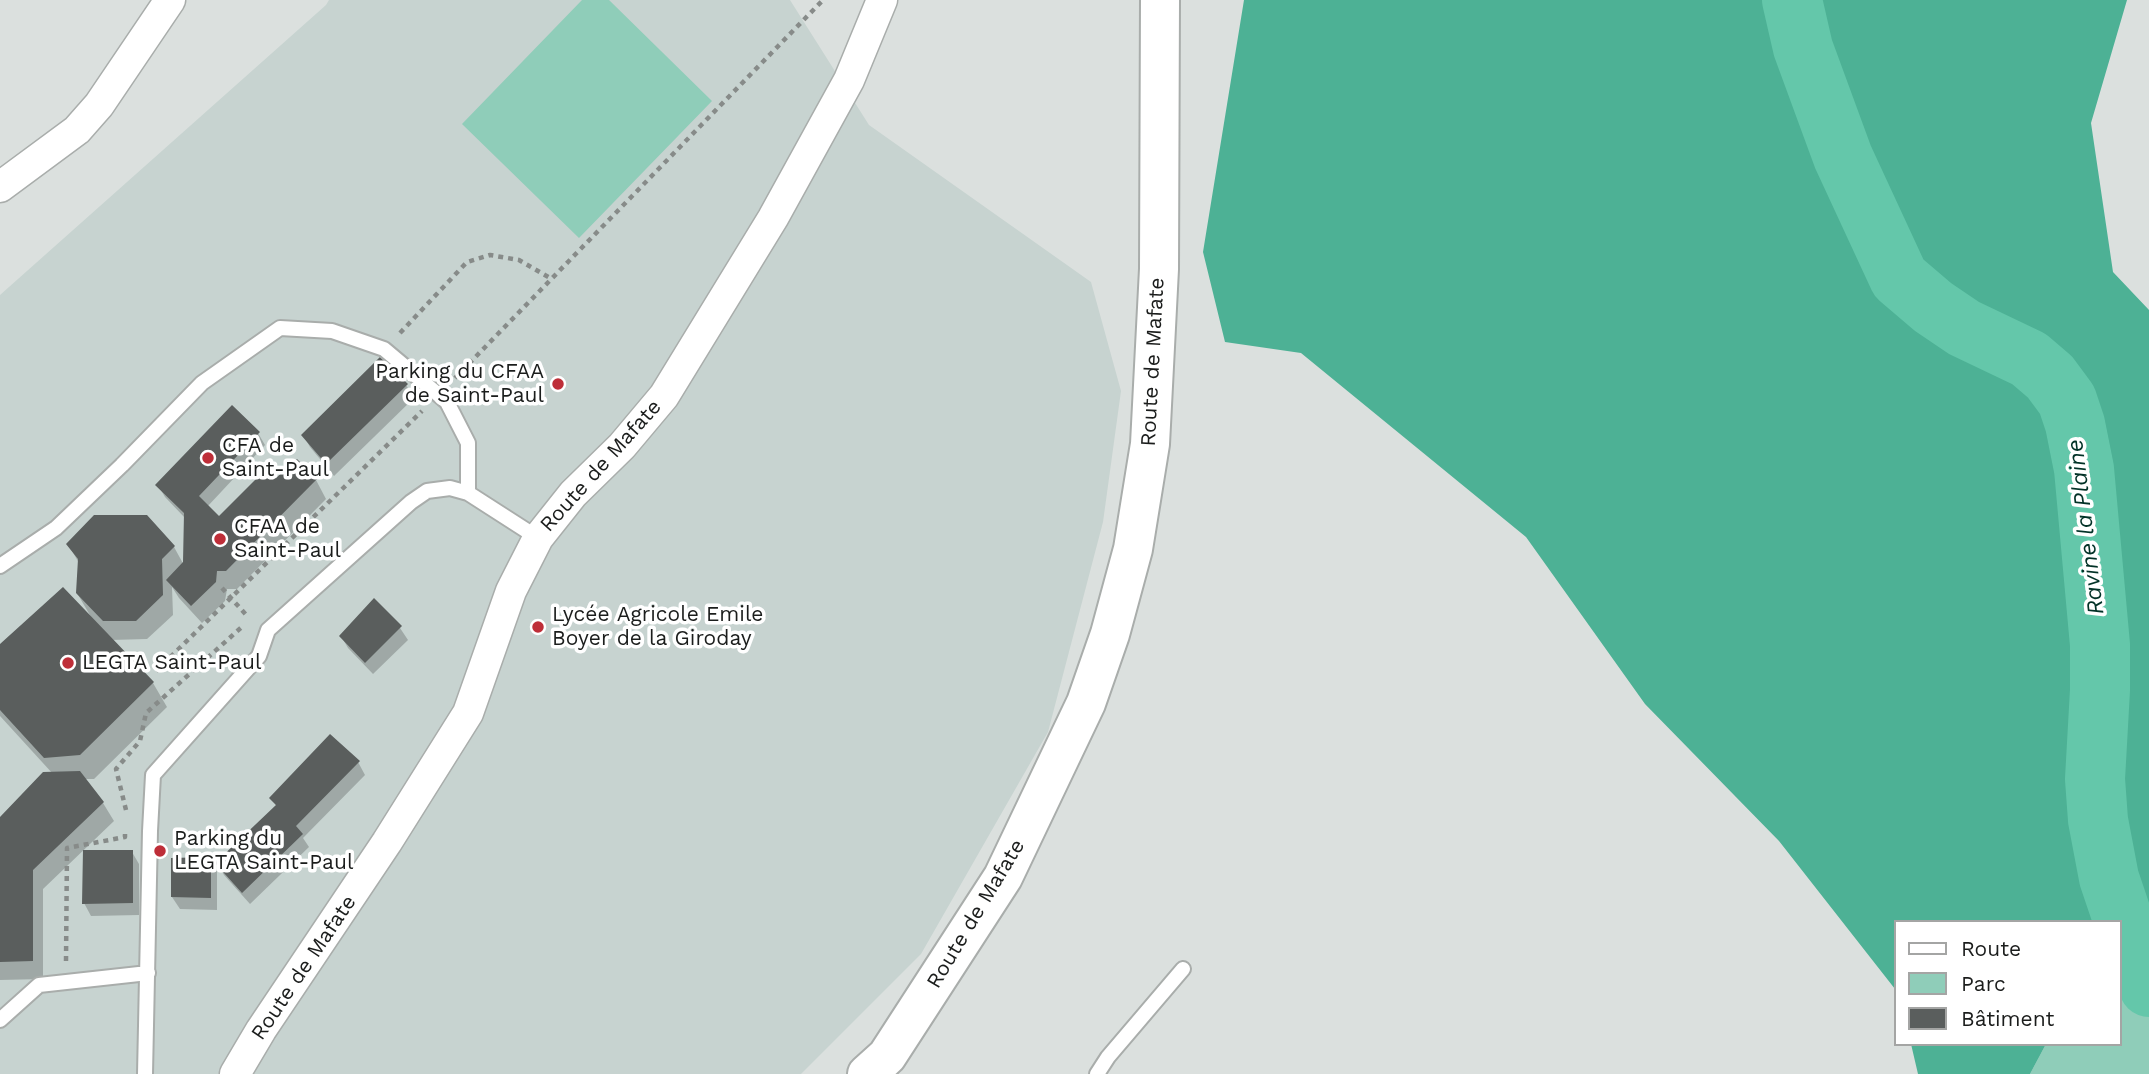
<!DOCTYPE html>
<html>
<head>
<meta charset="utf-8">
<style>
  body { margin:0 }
  #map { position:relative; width:2149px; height:1074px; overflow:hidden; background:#dbe0de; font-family:"Work Sans",sans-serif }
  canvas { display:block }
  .legend { position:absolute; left:1894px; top:920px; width:228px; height:126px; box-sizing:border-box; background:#fff; border:2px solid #a4a5a4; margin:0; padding:9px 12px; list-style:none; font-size:21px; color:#1b1d1c }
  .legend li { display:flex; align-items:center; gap:14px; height:35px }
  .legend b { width:35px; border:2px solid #a4a5a4 }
</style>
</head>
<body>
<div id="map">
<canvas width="2149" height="1074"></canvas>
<ul class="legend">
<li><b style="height:9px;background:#fff"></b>Route</li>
<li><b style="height:19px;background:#8fcdb9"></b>Parc</li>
<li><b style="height:19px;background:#5a5e5d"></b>Bâtiment</li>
</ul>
</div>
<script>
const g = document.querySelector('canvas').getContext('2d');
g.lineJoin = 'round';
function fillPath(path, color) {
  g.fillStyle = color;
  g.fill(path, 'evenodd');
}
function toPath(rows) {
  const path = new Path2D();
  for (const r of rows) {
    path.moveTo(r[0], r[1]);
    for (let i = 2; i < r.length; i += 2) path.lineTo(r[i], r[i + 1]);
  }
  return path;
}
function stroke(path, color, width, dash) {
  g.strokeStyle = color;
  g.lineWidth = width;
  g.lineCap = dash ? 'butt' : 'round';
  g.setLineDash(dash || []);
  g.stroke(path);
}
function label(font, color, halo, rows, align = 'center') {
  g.font = font + ' "Work Sans",sans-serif';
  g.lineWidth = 7;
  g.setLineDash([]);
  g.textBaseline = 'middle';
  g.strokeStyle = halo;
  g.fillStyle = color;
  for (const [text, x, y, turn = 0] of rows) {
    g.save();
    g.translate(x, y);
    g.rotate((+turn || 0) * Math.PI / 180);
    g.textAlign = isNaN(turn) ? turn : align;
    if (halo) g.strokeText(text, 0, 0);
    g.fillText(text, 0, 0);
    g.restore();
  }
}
fillPath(toPath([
  [329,0,790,0,869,125,1091,282,1121,391,1103,522,1048,732,921,954,801,1074,0,1074,0,295,326,5]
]), '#c7d3d0');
fillPath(toPath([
  [582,0,609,0,712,101,579,238,462,124],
  [2149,905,2149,1074,2030,1074,2046,1044,2119,1044,2119,931]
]), '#8fcdb9');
fillPath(toPath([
  [1244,0,2127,0,2091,123,2113,272,2149,310,2149,905,2119,931,2119,922,1895,922,1895,989,1779,841,1645,704,1526,537,1301,353,1225,342,1203,252],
  [1911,1044,2046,1044,2030,1074,1918,1074]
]), '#4db195');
fillPath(toPath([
  [406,385,414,398,334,476,310,447,303,435],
  [258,433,265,445,207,507,219,519,276,480,316,480,326,499,237,589,227,589,225,601,202,623,179,598,172,587,173,615,147,639,111,640,153,683,167,707,94,779,85,779,103,803,114,821,43,889,43,979,0,980,0,819,53,774,0,716,0,647,91,617,77,593,79,563,68,544,174,547,185,567,185,518,165,497,158,485],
  [374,601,400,628,408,640,373,674,348,648,341,636],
  [358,762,365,775,303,838,309,847,250,904,224,875,217,863,277,807,272,798],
  [132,852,139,864,139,915,91,916,84,903],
  [210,859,217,871,217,910,180,909,172,897]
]), '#0003');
stroke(toPath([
  [1792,0,1803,48,1843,157,1899,278,1933,307,1964,328,2029,359,2050,377,2067,400,2075,424,2084,469,2100,645,2100,690,2095,779,2098,820,2109,878,2136,958,2149,987]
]), '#64c7aa', 60);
fillPath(toPath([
  [380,357,408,384,326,464,301,435],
  [232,405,260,432,199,496,219,516,267,468,276,478,297,459,317,479,226,571,217,571,216,582,191,606,166,580,183,562,184,513,155,485],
  [94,515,147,515,175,546,162,559,163,595,136,621,103,621,76,593,78,559,66,544],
  [63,587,154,682,80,755,44,758,0,710,0,644],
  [374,598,402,626,365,663,339,636],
  [330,734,360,761,296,826,303,834,242,893,215,863,276,805,269,798],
  [80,771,104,802,33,870,33,961,0,962,0,817,43,772],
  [83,850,133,850,133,903,82,904],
  [211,857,211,898,171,897,171,858]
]), '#5a5e5d');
const lane = toPath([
  [0,566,56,528,122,465,202,383,280,328,332,331,384,349,447,402,468,443,468,493],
  [0,1020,39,985,148,973],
  [145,1074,150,831,153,775,259,656,268,630,411,502,427,491,450,488,468,493,538,538],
  [1097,1074,1108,1057,1183,969]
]);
const street = toPath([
  [0,187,77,130,99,105,170,0],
  [235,1074,261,1030,387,842,468,713,511,591,538,538,573,494,622,446,664,396,773,218,849,80,882,0]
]);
const secondary = toPath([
  [867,1074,887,1056,1003,877,1086,703,1110,634,1133,549,1150,444,1159,269,1160,0]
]);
stroke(lane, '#a9adab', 18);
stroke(street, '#a9adab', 33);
stroke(secondary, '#a9adab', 42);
stroke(toPath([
  [400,333,467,262,490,255,519,260,550,278],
  [455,378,823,0],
  [222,588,248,617],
  [156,671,422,411],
  [126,810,116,769,140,741,146,713,244,625],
  [66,961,67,848,125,837,125,833]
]), '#878b89', 4.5, [5, 5]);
stroke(lane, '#fff', 14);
stroke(street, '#fff', 30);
stroke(secondary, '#fff', 38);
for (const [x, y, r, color] of [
  [558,384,7,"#be2e38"],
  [208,458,7,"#be2e38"],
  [220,539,7,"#be2e38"],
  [538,627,7,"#be2e38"],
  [68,663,7,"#be2e38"],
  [160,851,7,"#be2e38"]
]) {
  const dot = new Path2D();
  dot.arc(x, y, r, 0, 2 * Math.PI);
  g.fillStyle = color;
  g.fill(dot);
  stroke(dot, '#fff', 2.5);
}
label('21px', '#1b1d1c', '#fff', [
  ["Route de Mafate",1153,362,-87],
  ["Route de Mafate",601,466,-48],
  ["Route de Mafate",976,914,-59],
  ["Route de Mafate",304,968,-56]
]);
label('21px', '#1b1d1c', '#fff', [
  ["Parking du CFAA",544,372,"right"],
  ["de Saint-Paul",544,396,"right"],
  ["CFA de",222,446],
  ["Saint-Paul",222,470],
  ["CFAA de",234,527],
  ["Saint-Paul",234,551],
  ["Lycée Agricole Emile",552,615],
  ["Boyer de la Giroday",552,639],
  ["LEGTA Saint-Paul",82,663],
  ["Parking du",174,839],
  ["LEGTA Saint-Paul",174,863]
], 'left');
label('italic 23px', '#023227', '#fff', [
  ["Ravine la Plaine",2086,527,-97]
]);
</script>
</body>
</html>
